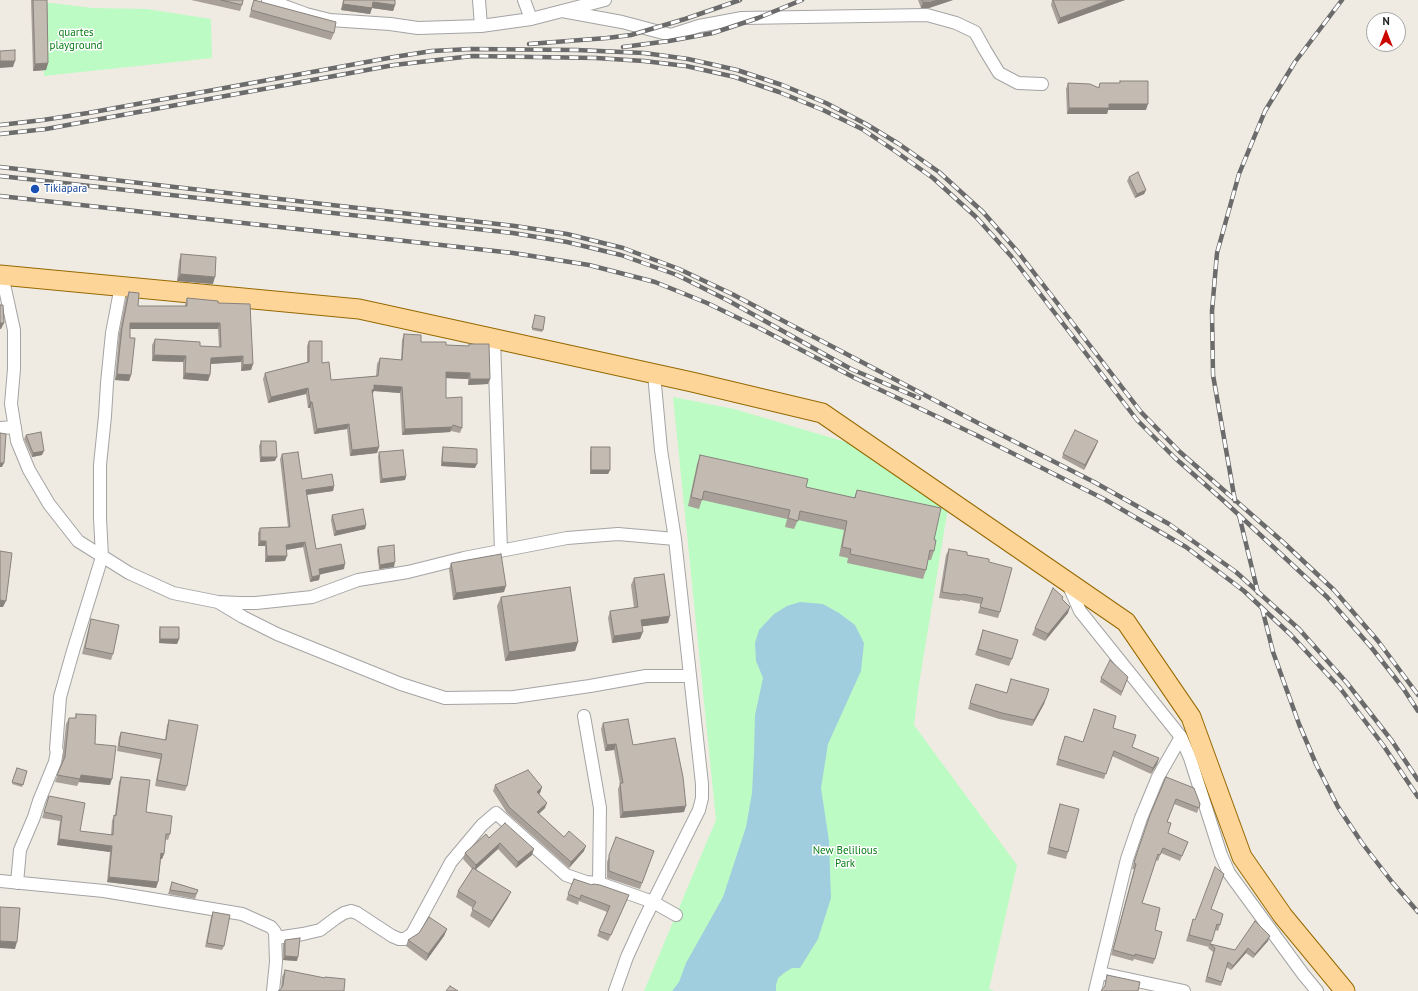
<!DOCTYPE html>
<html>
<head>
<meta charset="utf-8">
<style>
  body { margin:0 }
  #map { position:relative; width:1418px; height:991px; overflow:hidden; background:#efebe2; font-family:"PT Sans",sans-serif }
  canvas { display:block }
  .north { position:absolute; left:1366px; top:12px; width:40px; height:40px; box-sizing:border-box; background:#fff; border:1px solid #a5a5a5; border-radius:50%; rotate:0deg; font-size:11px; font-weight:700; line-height:16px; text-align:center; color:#1d1d1d }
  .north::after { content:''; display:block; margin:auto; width:14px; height:18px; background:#ca0700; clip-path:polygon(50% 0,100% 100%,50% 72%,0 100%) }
</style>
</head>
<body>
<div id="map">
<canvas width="1418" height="991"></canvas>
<div class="north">N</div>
</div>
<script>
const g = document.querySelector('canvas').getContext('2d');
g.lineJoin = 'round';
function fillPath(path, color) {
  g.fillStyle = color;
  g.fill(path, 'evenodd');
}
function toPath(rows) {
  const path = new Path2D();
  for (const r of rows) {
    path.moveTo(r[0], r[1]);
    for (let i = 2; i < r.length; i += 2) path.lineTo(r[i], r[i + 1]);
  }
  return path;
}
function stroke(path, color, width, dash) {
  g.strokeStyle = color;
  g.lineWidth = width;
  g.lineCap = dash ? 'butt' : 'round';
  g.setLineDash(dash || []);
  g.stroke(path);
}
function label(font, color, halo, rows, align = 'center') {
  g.font = font + ' "PT Sans",sans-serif';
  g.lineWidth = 3;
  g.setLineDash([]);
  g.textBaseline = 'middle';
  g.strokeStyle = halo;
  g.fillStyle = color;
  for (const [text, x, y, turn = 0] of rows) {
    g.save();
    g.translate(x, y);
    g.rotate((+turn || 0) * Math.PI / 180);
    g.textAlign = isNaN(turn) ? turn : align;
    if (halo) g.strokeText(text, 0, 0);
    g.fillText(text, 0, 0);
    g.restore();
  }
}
fillPath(toPath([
  [42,2,93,8,147,9,211,19,212,58,44,76],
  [673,397,734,409,883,453,948,508,919,684,914,725,1017,865,989,989,994,991,644,991,716,820]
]), '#bdfbc4');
fillPath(toPath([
  [800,602,823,604,839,613,855,625,864,643,861,671,828,744,821,788,829,841,831,898,818,939,800,968,792,968,784,973,778,978,776,985,776,991,672,991,679,982,686,963,723,897,746,827,752,793,754,753,755,715,763,678,756,661,755,643,759,630,774,614,787,606]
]), '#a1cede');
const street = toPath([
  [268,0,306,14,330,20,390,24,418,28,481,26,531,19,605,0],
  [479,0,481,26],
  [524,0,531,19],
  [562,11,622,22,671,35,699,26,742,18,927,15,956,23,975,32,985,50,999,73,1018,83,1042,84],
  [2,275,14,330,14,369,11,404,17,441,29,470,49,504,78,541,129,573,173,593,218,602],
  [494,339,501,551],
  [0,428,15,427],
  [675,539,618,534,567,538,464,558,408,572,358,580,312,597,256,603,239,603,218,602,243,617,277,634,401,684,445,698,514,697,590,686,646,676,689,676],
  [1068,584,1080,611,1181,737,1190,758,1221,855,1229,873,1303,974,1317,991],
  [584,716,600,808,599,883],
  [0,881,104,891,242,914,271,927,275,932,276,962,273,991],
  [17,883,20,850,34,817,39,801,55,762,57,751,56,749,60,697,73,651,102,557,100,518,100,465,105,416,107,383,112,333,121,286],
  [276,938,303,934,320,930,336,918,344,913,351,911,357,913,392,936,399,939,405,939,412,934,451,862,482,825,496,813,566,875,586,882,599,883,653,902,676,915],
  [1100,973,1184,991],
  [615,991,627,957,642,924,699,810,702,798,702,784,675,539,661,450,654,374],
  [1095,991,1127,859,1141,818,1158,777,1181,737]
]);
const primary = toPath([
  [0,275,359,309,692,382,822,413,1126,622,1191,717,1242,857,1283,916,1345,991]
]);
stroke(street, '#a4a4a4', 14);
stroke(primary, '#966900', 21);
stroke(street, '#fff', 12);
stroke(primary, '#fed598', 19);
const rail = toPath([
  [529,44,607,38,631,35,685,19,740,0],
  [623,47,669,41,713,33,758,18,802,0],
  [0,125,43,120,88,113,394,57,432,51,471,49,577,50,644,53,688,59,737,70,782,85,826,103,866,124,899,144,939,172,983,212,1018,252,1141,412,1180,452,1283,542,1334,590,1378,641,1418,695],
  [0,134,46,129,394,65,472,56,596,58,644,61,686,66,735,77,779,92,823,110,862,129,895,151,933,178,976,217,1011,256,1137,420,1175,458,1225,502,1327,597,1371,647,1403,688,1418,711],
  [0,167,515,226,567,234,623,248,679,269,732,294,980,424,1094,482,1169,524,1236,572,1299,629,1347,683,1392,741,1418,780],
  [0,176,513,233,567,242,621,255,677,275,729,301,851,369,919,398],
  [0,196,513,253,589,265,655,282,707,303,761,329,855,378,974,434,1104,499,1186,547,1244,591,1291,635,1340,688,1383,745,1418,797],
  [1235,501,1213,375,1212,311,1217,253,1239,174,1265,111,1295,62,1342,0],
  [1239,515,1258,593],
  [1262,608,1273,652,1299,724,1316,764,1338,807,1362,843,1392,882,1418,912]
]);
stroke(rail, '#6b6b6b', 4.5);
stroke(rail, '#fff', 3, [9]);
fillPath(toPath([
  [31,0,47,0,48,63,46,70,33,71],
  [191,0,243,0,242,5,240,11],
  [254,0,334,33,331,40,249,17],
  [343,0,395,0,395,5,393,11,372,8,370,14,341,10],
  [918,0,953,0,929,8,921,8],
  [1052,0,1125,0,1058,24,1051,5],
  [1120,81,1146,110,1108,110,1107,114,1067,114,1066,89,1068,83,1098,88,1100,83,1120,83],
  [1129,177,1146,190,1144,194,1135,198,1127,181],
  [181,254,213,284,177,281,179,261],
  [129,292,138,306,185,306,185,304,187,298,218,303,253,364,251,370,241,371,241,362,211,364,210,375,208,381,183,379,183,362,152,361,152,345,155,339,200,346,219,347,218,329,130,329,131,375,129,381,115,380,119,334,126,298],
  [535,315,543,330,542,332,532,330],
  [404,334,421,342,446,345,469,346,469,344,490,379,488,384,468,385,468,379,446,378,446,398,462,428,460,433,451,431,450,432,402,435,400,393,374,391,372,394,379,447,377,453,350,456,347,429,314,434,310,408,308,408,306,394,268,403,263,379,265,373,307,362,307,346,309,341,331,380,376,376,377,364,380,358,401,360,402,340],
  [26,435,42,455,32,457,24,439],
  [261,441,275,461,260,462,259,446],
  [1096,446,1084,470,1062,458,1063,454],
  [443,447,475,468,441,466,442,452],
  [591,447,610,470,608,474,590,474,590,452],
  [379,452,406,476,405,480,380,483,378,457],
  [282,454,302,479,334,486,333,491,307,495,316,549,344,569,320,574,319,580,310,582,303,547,287,550,285,561,265,562,265,546,258,546,258,533,260,528,288,527,280,459],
  [700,455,806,487,854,498,857,490,934,540,934,551,931,560,928,560,926,570,923,579,847,563,848,558,839,556,844,530,798,520,794,529,785,527,787,519,702,500,699,509,688,506,697,464],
  [332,515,366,525,365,529,334,536,331,520],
  [378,547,394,567,379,569,377,551],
  [949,549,989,562,1000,612,998,618,978,613,981,604,960,600,960,601,939,598,946,555],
  [451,563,504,592,453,600,449,569],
  [634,578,668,623,642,626,640,639,612,643,608,618,610,611,634,608,631,585],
  [501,597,578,642,575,651,505,661,497,606],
  [1062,600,1068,613,1045,641,1032,635,1035,628],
  [91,619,113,654,111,660,82,654,89,626],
  [160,627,179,639,177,644,159,643,159,631],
  [983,630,1012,659,1009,666,975,655],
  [1128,677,1121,696,1100,682,1101,678],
  [1011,679,1046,698,1044,704,1032,726,999,719,968,709,976,684,1007,693],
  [76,714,95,744,110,785,79,782,77,786,55,782,62,763,66,724,69,718,75,718],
  [169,720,187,786,185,791,155,786,160,759,117,751,119,737,121,732,165,740,167,725],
  [603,723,633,745,684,812,620,818,618,789,620,784,614,750,605,751,601,729],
  [1113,728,1132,747,1159,758,1157,764,1151,774,1112,756,1104,779,1056,765,1065,736,1083,742],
  [17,768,27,771,22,787,12,784],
  [121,777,146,812,170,834,168,840,165,839,164,854,162,859,161,859,158,882,156,888,107,882,110,852,57,845,60,821,42,818,49,796,80,831,111,835,112,821,114,815,115,815,119,782],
  [1166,777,1200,804,1197,813,1174,804,1167,822,1168,833,1188,842,1180,861,1161,853,1158,861,1156,860,1142,903,1155,930,1155,959,1153,964,1134,959,1133,961,1111,955,1134,869,1132,869,1134,861,1150,815],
  [495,785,542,787,540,793,539,794,545,808,539,814,564,837,584,851,569,868,507,813,493,791],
  [1060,804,1068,852,1066,859,1047,854,1058,811],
  [616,837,654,851,640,889,607,878,607,862],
  [489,838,532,855,516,868,498,849,476,869,508,898,489,928,470,916,473,908,456,897,458,891,472,869,463,859,465,853],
  [574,879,626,901,608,941,597,936,607,912,579,901,578,905,566,900],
  [172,882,198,890,195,899,168,894],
  [1211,909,1220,925,1218,931,1215,930,1211,944,1235,950,1268,941,1253,958,1246,953,1231,970,1226,967,1221,986,1205,982,1213,952,1208,948,1209,947,1186,941,1193,919,1195,920],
  [213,912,224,946,222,950,205,947,211,917],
  [447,929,444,936,426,961,406,946,408,940],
  [285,940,297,961,283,960,283,945],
  [285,970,344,991,281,989,282,977]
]), '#a8a099');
fillPath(toPath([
  [937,0,953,0,929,8,921,8,923,2],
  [1109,0,1125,0,1058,24,1060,18],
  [373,2,395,5,393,11,372,8,370,14,341,10,343,4],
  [0,61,15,61,13,67,0,68],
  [48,63,46,70,33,71,35,64],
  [1109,104,1148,104,1146,110,1108,110,1107,114,1067,114,1069,108],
  [1146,190,1144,194,1135,198,1137,194],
  [180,274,215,277,213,284,177,281],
  [0,323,4,323,1,329,0,329],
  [130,323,220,323,218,329,128,329],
  [154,355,186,356,183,362,152,361],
  [243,356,241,362,209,364,211,358],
  [253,364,251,370,241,371,243,365],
  [446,372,470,373,468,379,444,378],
  [185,373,210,375,208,381,183,379],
  [117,374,131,375,129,381,115,380],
  [470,379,490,379,488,384,468,385],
  [374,385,402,387,400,393,374,391,372,395,370,395],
  [308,388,306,394,268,403,271,397],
  [310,402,312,402,310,408,308,408],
  [349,424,347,429,314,434,317,429],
  [452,427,450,432,402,435,405,429],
  [1098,441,1096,446,1084,470,1085,465],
  [379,447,377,453,350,456,352,450],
  [44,451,42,455,32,457,33,453],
  [261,457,277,457,275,461,260,462],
  [442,462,477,464,475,468,441,466],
  [0,463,4,463,2,467,0,467],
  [591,470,610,470,608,474,590,474],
  [406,476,405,480,380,483,382,479],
  [334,486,333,491,304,495,306,490],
  [366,525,365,529,334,536,336,531],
  [260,541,266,541,265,546,258,546],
  [305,542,303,547,285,550,286,545],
  [267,556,287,556,285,561,265,562],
  [395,562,394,567,379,569,380,565],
  [345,564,344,569,318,575,319,569],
  [320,575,319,580,310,582,312,577],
  [506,586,504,592,453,600,456,593],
  [0,600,6,601,3,607,0,607],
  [1070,607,1068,613,1045,641,1048,634],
  [670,616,668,623,638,627,641,620],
  [643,632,640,639,612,643,614,636],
  [160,639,179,639,177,644,159,643],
  [578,642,575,651,505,661,509,652],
  [1046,698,1044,704,1032,726,1034,720],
  [616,744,614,750,605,751,607,745],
  [1159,758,1157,764,1151,774,1153,768],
  [81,775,112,779,110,785,79,782],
  [542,787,540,793,535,797,537,792],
  [547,803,545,808,535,817,537,812],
  [686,806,684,812,620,818,623,812],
  [59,839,112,846,110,852,57,845],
  [500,843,498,849,474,871,476,865],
  [586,846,584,851,569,868,571,862],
  [534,849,532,855,516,868,518,862],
  [161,853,164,854,162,859,159,859],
  [109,877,158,882,156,888,107,882],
  [511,892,508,898,489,928,492,921],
  [629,895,626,901,608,941,611,935],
  [447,929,444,936,426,961,428,954],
  [1270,936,1268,941,1253,958,1255,954],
  [0,941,17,942,15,949,0,948],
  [1248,948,1246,953,1231,970,1233,966],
  [285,956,298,957,297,961,283,960]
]), '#88827d');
const building = toPath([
  [33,0,47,0,48,63,35,64,33,0],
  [221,0,243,0,242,5,221,0],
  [254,0,336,22,334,33,251,10,254,0],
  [344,0,395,0,395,5,373,2,372,8,343,4,344,0],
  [922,0,937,0,931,2,923,2,922,0],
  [1053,0,1109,0,1060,18,1053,0],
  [15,50,15,61,0,61,0,51,15,50],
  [1120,81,1148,81,1148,104,1109,104,1109,108,1069,108,1068,83,1090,84,1099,88,1100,83,1120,83,1120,81],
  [1138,172,1146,190,1137,194,1129,177,1138,172],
  [181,254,216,257,215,277,180,274,181,254],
  [129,292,139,293,138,306,187,306,187,298,218,301,218,303,250,304,253,364,243,365,243,356,211,358,210,375,185,373,186,356,154,355,155,339,200,342,200,346,221,347,220,323,130,323,130,338,135,338,131,375,117,374,122,328,129,292],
  [0,305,3,305,4,323,0,323,0,305],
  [535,315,545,317,543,330,532,328,535,315],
  [404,334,421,335,421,342,446,342,446,345,469,346,469,344,489,344,490,379,470,379,470,373,446,372,446,398,462,397,462,428,453,425,452,427,405,429,402,387,374,385,374,389,372,390,379,447,352,450,349,424,317,429,312,402,310,402,308,388,271,397,265,373,309,362,309,341,322,341,322,363,329,362,331,380,378,376,380,358,402,360,404,334],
  [1075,430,1098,441,1085,465,1063,454,1075,430],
  [41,432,44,451,33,453,26,435,41,432],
  [0,433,6,434,4,463,0,463,0,433],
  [261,441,276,441,277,457,261,457,261,441],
  [443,447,477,449,477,464,442,462,443,447],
  [591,447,610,447,610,470,591,470,591,447],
  [403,450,406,476,382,479,379,452,403,450],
  [298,452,302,479,332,474,334,486,306,490,316,549,341,544,345,564,319,569,320,575,312,577,305,542,286,545,287,556,267,556,266,541,260,541,260,528,290,527,282,454,298,452],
  [700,455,808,479,806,487,855,498,857,490,941,508,934,540,936,540,934,551,930,550,926,570,850,554,851,549,842,547,847,521,800,511,798,521,788,518,790,510,704,491,702,500,691,497,700,455],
  [363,509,366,525,336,531,332,515,363,509],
  [394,545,395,562,380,565,378,547,394,545],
  [949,549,967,552,967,555,989,559,989,562,1012,568,1000,612,980,607,983,598,963,594,962,595,942,592,949,549],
  [0,551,12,553,6,601,0,600,0,551],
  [501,554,506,586,456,593,451,563,501,554],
  [664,574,670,616,641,620,643,632,614,636,610,611,638,607,634,578,664,574],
  [570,587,578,642,509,652,501,597,570,587],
  [1053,588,1063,597,1062,599,1070,607,1048,634,1035,628,1053,588],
  [91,619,119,625,113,654,85,648,91,619],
  [160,627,179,627,179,639,160,639,160,627],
  [983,630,1018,640,1012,659,978,649,983,630],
  [1110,660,1128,677,1122,692,1101,678,1110,660],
  [1011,679,1049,689,1046,698,1034,720,1002,713,970,703,976,684,1007,693,1011,679],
  [1094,709,1116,716,1113,728,1136,735,1132,747,1159,758,1153,768,1114,751,1106,774,1058,759,1065,736,1083,742,1094,709],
  [76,714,96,715,95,744,116,746,112,779,81,775,80,779,57,775,65,757,69,718,76,718,76,714],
  [628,719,633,745,675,738,683,777,686,806,623,812,620,783,623,783,616,744,607,745,603,723,628,719],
  [169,720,198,725,187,786,157,780,162,754,119,746,121,732,166,740,169,720],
  [17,768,27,771,23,785,12,782,17,768],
  [528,770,542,787,537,792,547,803,537,812,564,837,569,831,586,846,571,862,509,807,495,785,528,770],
  [121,777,150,780,146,812,172,816,170,834,166,834,164,854,161,853,158,882,109,877,112,846,59,839,62,816,44,812,49,796,85,803,80,831,113,835,114,815,116,816,121,777],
  [1166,777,1194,788,1200,804,1199,808,1176,799,1167,822,1171,823,1168,833,1188,842,1182,856,1163,848,1160,855,1158,854,1142,903,1160,908,1155,930,1162,932,1155,959,1135,954,1135,956,1113,950,1136,864,1134,863,1136,856,1150,815,1166,777],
  [1060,804,1079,809,1068,852,1049,847,1060,804],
  [505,823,534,849,518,862,500,843,476,865,465,853,486,834,489,838,505,823],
  [616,837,654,851,642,883,609,871,609,855,616,837],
  [1215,867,1224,874,1211,909,1223,914,1220,925,1217,924,1212,941,1189,935,1193,919,1195,920,1215,867],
  [473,868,511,892,492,921,472,909,476,902,458,891,473,868],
  [574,879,592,885,593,884,600,885,629,895,611,935,599,931,610,906,581,895,580,899,568,894,574,879],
  [172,882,198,890,196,894,170,890,172,882],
  [0,907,20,908,17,942,0,941,0,907],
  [213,912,230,915,224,946,207,943,213,912],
  [429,917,447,929,428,954,408,940,419,933,429,917],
  [1255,921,1270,936,1255,954,1248,948,1233,966,1228,962,1222,982,1207,977,1215,948,1210,944,1235,950,1255,921],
  [300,938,298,957,285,956,285,940,300,938],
  [285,970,325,978,325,977,345,979,344,991,278,991,281,989,283,985,285,970],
  [1107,975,1140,982,1138,991,1101,991,1105,986,1107,975],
  [450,986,458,991,446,991,450,986]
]);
fillPath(building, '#c3bab2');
stroke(building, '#88827d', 1);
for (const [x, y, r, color] of [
  [35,189,5,"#1a4fb4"]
]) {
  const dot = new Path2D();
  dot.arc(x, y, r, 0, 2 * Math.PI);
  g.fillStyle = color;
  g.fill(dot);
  stroke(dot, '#fff', 1.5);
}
label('11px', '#087e16', '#fff', [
  ["quartes",76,33],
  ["playground",76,46],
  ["New Belilious",845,851],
  ["Park",845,864]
]);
label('11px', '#164399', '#fff', [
  ["Tikiapara",44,189]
], 'left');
</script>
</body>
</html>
